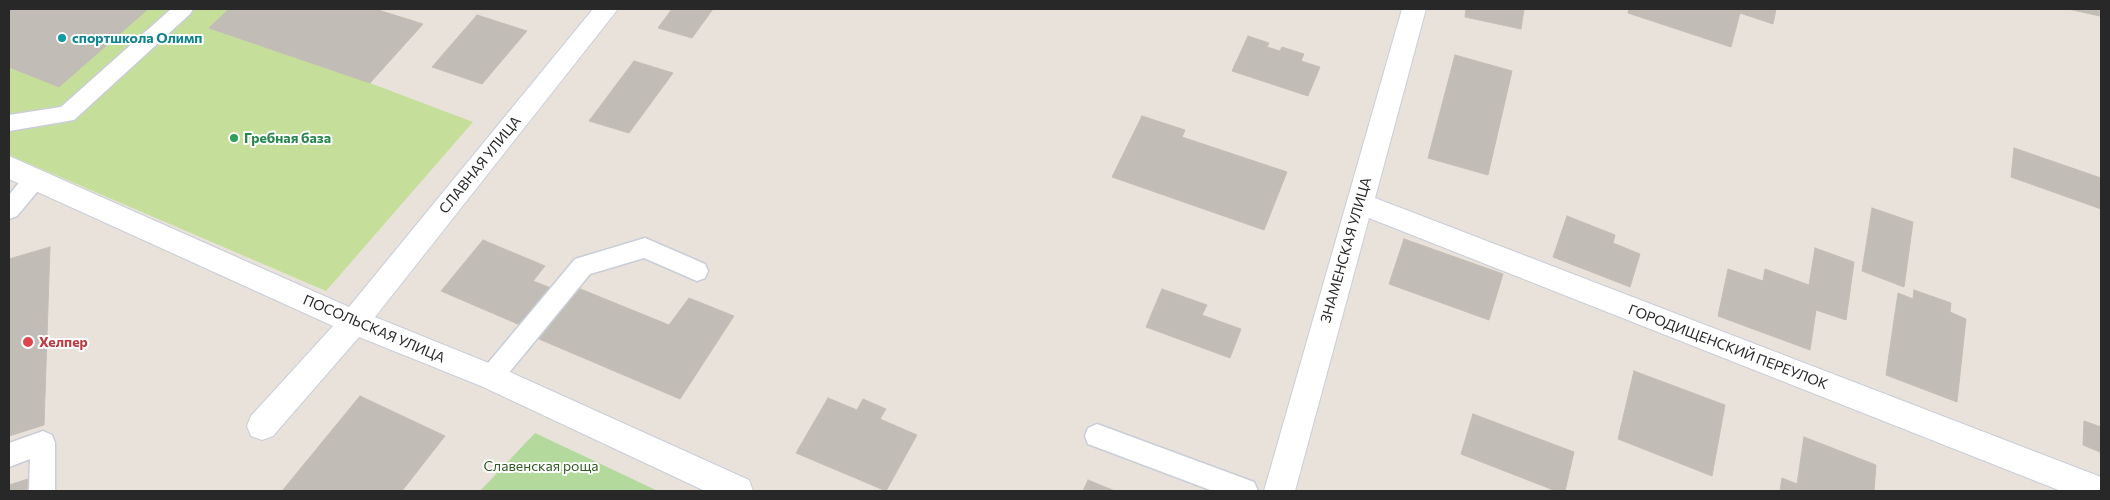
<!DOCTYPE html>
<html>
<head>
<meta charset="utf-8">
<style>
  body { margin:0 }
  #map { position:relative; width:2110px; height:500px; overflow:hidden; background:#e8e2db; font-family:Commissioner,sans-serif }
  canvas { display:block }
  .frame { position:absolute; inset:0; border:10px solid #282828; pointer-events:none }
</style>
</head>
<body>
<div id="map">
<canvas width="2110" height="500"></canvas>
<div class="frame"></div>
</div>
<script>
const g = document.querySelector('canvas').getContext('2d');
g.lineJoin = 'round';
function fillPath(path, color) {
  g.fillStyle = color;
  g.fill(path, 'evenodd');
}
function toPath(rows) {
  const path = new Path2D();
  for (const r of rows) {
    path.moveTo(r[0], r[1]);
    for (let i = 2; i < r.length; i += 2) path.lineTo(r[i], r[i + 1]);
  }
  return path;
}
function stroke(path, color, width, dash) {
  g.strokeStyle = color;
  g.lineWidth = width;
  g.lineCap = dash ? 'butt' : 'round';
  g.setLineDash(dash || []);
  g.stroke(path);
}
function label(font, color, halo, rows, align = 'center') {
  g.font = font + ' Commissioner,sans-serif';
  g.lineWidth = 4;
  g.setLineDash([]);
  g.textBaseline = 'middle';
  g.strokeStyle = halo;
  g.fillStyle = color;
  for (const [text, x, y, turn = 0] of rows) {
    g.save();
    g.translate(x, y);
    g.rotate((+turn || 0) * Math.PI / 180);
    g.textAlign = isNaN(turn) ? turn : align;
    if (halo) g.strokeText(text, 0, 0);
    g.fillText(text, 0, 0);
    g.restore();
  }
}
fillPath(toPath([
  [535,433,658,491,480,491]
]), '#b4d99d');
fillPath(toPath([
  [9,9,375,9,423,24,370,83,473,122,326,291,9,155]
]), '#c5df9a');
const building = toPath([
  [9,9,148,9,59,87,9,67,9,9],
  [229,9,375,9,423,24,370,83,209,28,229,9],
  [672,9,713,9,692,38,658,28,672,9],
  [1466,9,1524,9,1521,29,1465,17,1466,9],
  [1629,9,1776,9,1773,24,1740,13,1731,47,1628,13,1629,9],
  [2068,9,2099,9,2100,16,2068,9],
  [477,15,527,31,482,84,432,67,477,15],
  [1248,36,1269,43,1267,47,1280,51,1282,47,1304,54,1301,61,1320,67,1308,96,1232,71,1248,36],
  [1455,55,1512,71,1488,175,1428,158,1455,55],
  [634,61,673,73,629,133,589,121,634,61],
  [1142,116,1185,130,1182,137,1287,172,1264,230,1112,177,1142,116],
  [2014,148,2101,178,2101,209,2011,177,2014,148],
  [1872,208,1913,222,1904,287,1862,271,1872,208],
  [1567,216,1615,235,1613,243,1640,254,1630,287,1553,257,1567,216],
  [1404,239,1503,274,1489,320,1389,284,1404,239],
  [483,240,545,266,533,281,556,290,527,328,441,291,483,240],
  [50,247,44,425,9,436,9,259,50,247],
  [1815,248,1854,262,1846,320,1816,310,1810,350,1718,316,1728,269,1763,281,1765,269,1809,285,1815,248],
  [578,288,669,325,689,298,734,316,680,399,539,339,578,288],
  [1162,289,1207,305,1202,315,1241,329,1230,358,1146,327,1162,289],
  [1914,290,1951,303,1950,312,1966,319,1957,402,1886,375,1898,293,1913,299,1914,290],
  [1634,371,1725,405,1712,476,1618,439,1634,371],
  [360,396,445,436,402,491,282,491,360,396],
  [828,398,857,410,863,399,886,409,880,419,917,435,886,491,796,453,828,398],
  [1473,414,1574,452,1565,491,1556,491,1461,454,1473,414],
  [2101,414,2101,459,2100,452,2083,445,2084,421,2101,427,2101,414],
  [1804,437,1876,465,1874,491,1780,491,1782,478,1797,484,1804,437],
  [28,479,27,491,9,491,9,485,28,479],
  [1088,480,1115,491,1083,491,1088,480]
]);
fillPath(building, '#c1bdb6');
stroke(building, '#c3bdb5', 1);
const lane = toPath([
  [171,9,193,9,190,14,74,120,9,131,9,115,61,107,171,9],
  [34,171,42,174,45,180,42,186,17,216,9,219,9,195,26,174,34,171],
  [645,238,705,264,708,271,705,278,697,281,644,258,590,274,499,385,491,388,483,385,479,377,483,369,575,259,645,238],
  [1097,424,1254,482,1258,491,1213,491,1088,444,1085,436,1088,428,1097,424],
  [43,431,52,435,55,443,55,491,29,491,30,459,9,467,9,443,43,431]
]);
const street = toPath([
  [593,9,618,9,375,317,501,368,749,480,753,491,705,491,481,386,359,337,273,436,262,440,251,436,247,426,251,416,333,326,9,179,9,156,349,307,593,9],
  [1402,9,1426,9,1375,198,2101,477,2101,491,2061,491,1369,218,1295,491,1264,491,1402,9]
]);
stroke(lane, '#c9cdd8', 3);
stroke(street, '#c9cdd8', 2);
fillPath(lane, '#fff');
fillPath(street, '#fff');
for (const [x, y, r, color] of [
  [62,38,5,"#0f9aa8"],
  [234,138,5,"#2e9e5b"],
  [28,342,6,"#e0444e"]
]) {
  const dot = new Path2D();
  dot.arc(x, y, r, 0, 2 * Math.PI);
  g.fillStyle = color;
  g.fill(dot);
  stroke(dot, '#fff', 2);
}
label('bold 14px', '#0d838f', '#fff', [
  ["спортшкола Олимп",72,38]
], 'left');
label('bold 14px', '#27864d', '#fff', [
  ["Гребная база",244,138]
], 'left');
label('14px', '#282828', '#fff', [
  ["СЛАВНАЯ УЛИЦА",480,165,-51],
  ["ЗНАМЕНСКАЯ УЛИЦА",1346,250,-74],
  ["ПОСОЛЬСКАЯ УЛИЦА",374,329,23],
  ["ГОРОДИЩЕНСКИЙ ПЕРЕУЛОК",1728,347,21]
]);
label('bold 14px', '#be3a42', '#fff', [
  ["Хелпер",39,342]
], 'left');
label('14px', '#305b21', '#fff', [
  ["Славенская роща",541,466]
]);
</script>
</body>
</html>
